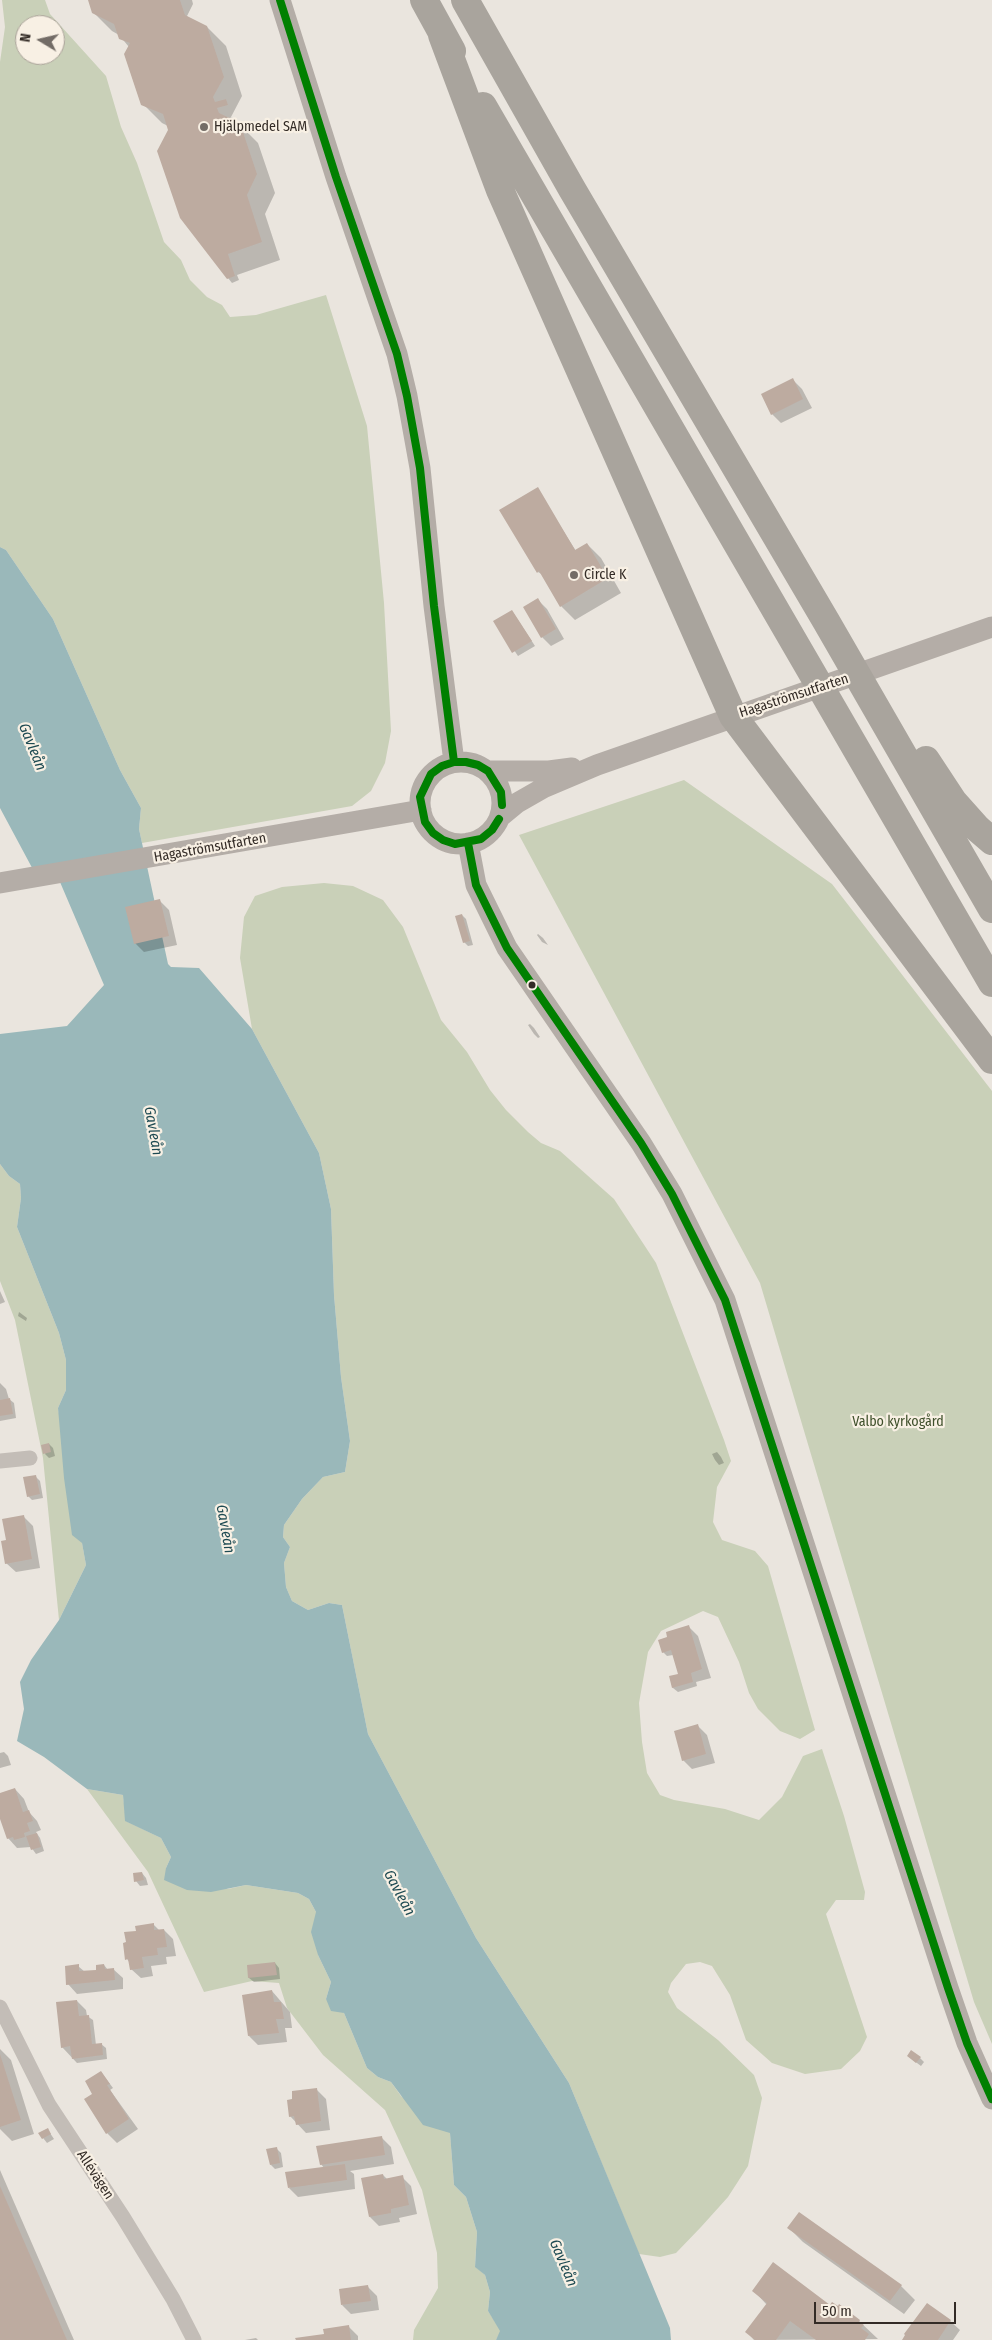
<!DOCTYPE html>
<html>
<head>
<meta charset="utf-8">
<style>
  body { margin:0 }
  #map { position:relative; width:992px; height:2340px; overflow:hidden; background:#eae5de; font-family:"Fira Sans Condensed",sans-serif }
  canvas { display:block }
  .north { position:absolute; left:15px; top:15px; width:50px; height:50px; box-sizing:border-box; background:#f8f0e4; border:1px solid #a9a198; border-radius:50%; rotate:279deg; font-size:14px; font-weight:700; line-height:20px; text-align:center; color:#332b26 }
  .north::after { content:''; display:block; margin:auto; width:18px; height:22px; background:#736c66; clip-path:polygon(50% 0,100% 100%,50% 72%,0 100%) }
  .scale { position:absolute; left:814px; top:2302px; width:142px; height:22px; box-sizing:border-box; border:2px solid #332b26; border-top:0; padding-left:6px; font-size:15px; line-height:18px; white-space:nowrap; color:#332b26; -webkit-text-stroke:4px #f8f0e4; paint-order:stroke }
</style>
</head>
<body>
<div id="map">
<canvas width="992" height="2340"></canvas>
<div class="north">N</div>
<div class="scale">50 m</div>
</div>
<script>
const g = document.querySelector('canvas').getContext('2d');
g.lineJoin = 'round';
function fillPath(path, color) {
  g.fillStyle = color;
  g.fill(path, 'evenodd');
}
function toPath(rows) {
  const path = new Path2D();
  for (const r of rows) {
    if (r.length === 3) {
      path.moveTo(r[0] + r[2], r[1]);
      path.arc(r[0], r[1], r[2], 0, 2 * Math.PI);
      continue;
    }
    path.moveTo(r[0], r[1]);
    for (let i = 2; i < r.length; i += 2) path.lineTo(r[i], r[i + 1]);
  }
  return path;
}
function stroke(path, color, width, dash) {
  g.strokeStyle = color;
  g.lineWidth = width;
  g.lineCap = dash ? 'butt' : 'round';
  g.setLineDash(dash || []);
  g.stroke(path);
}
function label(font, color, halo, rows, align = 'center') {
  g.font = font + ' "Fira Sans Condensed",sans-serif';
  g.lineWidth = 4.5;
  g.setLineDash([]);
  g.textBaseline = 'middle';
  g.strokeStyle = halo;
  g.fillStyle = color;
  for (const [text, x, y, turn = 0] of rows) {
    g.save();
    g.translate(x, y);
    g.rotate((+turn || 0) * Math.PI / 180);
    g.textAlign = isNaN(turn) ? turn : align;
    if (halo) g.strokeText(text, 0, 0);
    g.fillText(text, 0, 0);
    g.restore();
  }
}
fillPath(toPath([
  [2,0,45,0,50,14,106,76,121,127,137,163,164,242,181,260,190,280,207,297,222,305,230,317,256,315,326,295,367,426,384,603,391,731,385,763,371,791,352,806,142,843,139,829,141,808,120,770,53,619,6,550,0,547,0,62,5,27],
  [25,25,55,25,55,55,25,55],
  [684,780,832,884,992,1091,992,2044,974,2002,760,1283,519,835],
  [324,883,353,886,383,900,403,927,441,1020,467,1052,490,1090,506,1110,528,1132,541,1143,560,1151,614,1199,656,1263,724,1440,731,1461,717,1487,713,1522,722,1540,755,1551,768,1566,815,1730,800,1739,780,1731,758,1709,749,1693,739,1662,718,1617,703,1611,661,1631,648,1652,639,1703,642,1742,647,1773,660,1795,674,1800,725,1809,759,1820,782,1797,803,1756,822,1749,844,1816,865,1892,864,1900,836,1900,826,1914,867,2037,860,2051,841,2069,805,2074,772,2063,746,2040,730,1995,712,1966,700,1962,686,1964,671,1983,668,1992,677,2008,718,2040,754,2075,762,2098,748,2166,728,2197,701,2227,676,2253,660,2257,639,2254,569,2083,476,1938,368,1734,342,1605,329,1603,308,1610,292,1601,286,1587,284,1563,290,1547,283,1537,284,1525,302,1499,323,1477,345,1472,350,1441,341,1377,334,1295,331,1209,319,1153,252,1029,240,958,244,917,255,896,282,887],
  [0,1164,9,1176,20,1184,21,1198,17,1227,59,1333,66,1360,66,1390,58,1408,86,1565,59,1620,43,1458,15,1320,0,1281],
  [87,1789,123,1795,126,1821,161,1838,171,1857,166,1868,228,1889,246,1885,298,1893,309,1899,316,1912,318,1955,331,1982,326,1999,344,2013,367,2068,378,2077,391,2082,401,2096,450,2132,454,2185,466,2197,477,2232,475,2266,485,2275,490,2292,488,2311,501,2331,496,2340,413,2340,414,2330,438,2288,437,2253,422,2190,385,2110,323,2055,287,2008,279,1983,252,1981,204,1992,148,1872]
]), '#c9d0b8');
fillPath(toPath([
  [0,547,6,550,53,619,120,770,141,808,139,829,168,964,171,967,199,968,252,1029,319,1153,331,1209,334,1295,341,1377,350,1441,345,1472,323,1477,302,1499,284,1525,283,1537,290,1547,284,1563,286,1587,292,1601,308,1610,329,1603,342,1605,368,1734,476,1938,569,2083,670,2328,671,2340,496,2340,500,2331,488,2311,490,2292,485,2275,475,2267,477,2232,466,2197,454,2185,450,2133,423,2125,391,2082,378,2077,367,2068,344,2013,331,2011,326,1999,331,1982,318,1955,311,1932,316,1912,309,1899,298,1893,246,1885,211,1892,187,1890,164,1880,166,1868,171,1857,161,1838,125,1821,123,1795,87,1789,44,1757,17,1741,24,1709,20,1682,31,1660,59,1620,86,1565,82,1543,72,1535,64,1478,58,1408,66,1390,66,1360,59,1333,17,1227,21,1198,20,1184,9,1176,0,1164,0,1034,67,1026,104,985,57,875,37,877,0,808]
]), '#9ab8ba');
fillPath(toPath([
  [89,0,192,0,193,4,187,16,188,18,207,27,226,46,242,96,231,117,233,121,239,124,258,143,275,193,265,214,280,260,237,275,239,280,232,283,228,278,168,126,162,123,143,104,129,47,119,35,112,31,93,12],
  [793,380,802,389,812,408,781,423,772,414],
  [537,489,576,551,587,544,601,558,621,593,575,620,561,606,543,575,538,572],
  [538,600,547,609,564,639,551,646,542,637],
  [512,611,535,646,518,656,495,622],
  [160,901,169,910,177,945,144,952,135,943],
  [462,915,466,919,473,945,468,946,464,942],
  [538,934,543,938,548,945,542,942,537,935],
  [530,1024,534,1028,540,1037,538,1038,534,1034,528,1025],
  [0,1291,5,1302,0,1304],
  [19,1312,27,1318,26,1321,18,1316],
  [0,1383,6,1389,9,1399,14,1403,16,1418,0,1421],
  [49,1444,53,1448,55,1456,49,1458,45,1454],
  [717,1452,721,1457,724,1463,719,1465,715,1460,712,1454],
  [36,1477,40,1481,43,1498,32,1500,28,1496],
  [24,1517,33,1526,40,1568,16,1572,6,1563,8,1541],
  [688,1626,698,1636,711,1678,696,1682,697,1686,678,1692,673,1688,670,1677,680,1676,673,1655,667,1656,663,1652],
  [698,1726,707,1735,715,1763,692,1769,683,1760],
  [4,1752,8,1756,11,1765,0,1768,0,1753],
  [15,1789,24,1799,29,1812,37,1821,41,1830,36,1832,40,1838,44,1851,36,1854,31,1847,17,1848,8,1838,0,1815,0,1795],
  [142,1873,146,1878,148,1885,140,1886,136,1881],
  [153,1924,160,1931,164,1930,173,1939,176,1956,166,1957,167,1964,151,1966,153,1976,141,1978,131,1969,130,1963,127,1959,137,1932],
  [275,1963,279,1968,280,1979,254,1982,249,1978,248,1966],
  [104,1965,108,1970,113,1969,123,1978,123,1989,77,1994,68,1984,78,1966,85,1972,97,1971],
  [272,1991,290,2012,292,2028,285,2028,287,2042,258,2045,249,2036],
  [77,2001,86,2010,87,2016,93,2020,96,2045,101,2044,106,2048,107,2059,77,2063,62,2047],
  [0,2049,11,2060,34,2134,12,2141,0,2129],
  [920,2058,924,2062,921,2066,913,2060],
  [101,2072,113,2088,110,2090,138,2129,117,2143,107,2133,86,2100,94,2094],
  [316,2089,326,2099,330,2130,306,2133,290,2116],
  [48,2130,54,2139,47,2143,40,2134],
  [382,2138,391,2147,394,2164,350,2171,354,2174,355,2189,298,2197,289,2188,324,2168,321,2164],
  [276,2148,281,2153,283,2167,275,2169,271,2165],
  [0,2170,74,2340,0,2340],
  [383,2175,387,2179,402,2177,411,2186,417,2214,399,2218,400,2222,379,2226,370,2217],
  [789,2228,901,2286,915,2300,904,2314,803,2242],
  [368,2287,377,2296,379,2310,351,2314,342,2305],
  [754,2291,830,2306,859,2321,878,2339,754,2340,747,2332,767,2305],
  [950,2321,960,2330,953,2340,903,2340],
  [348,2326,358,2336,358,2340,297,2340,326,2336],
  [256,2338,258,2340,245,2340]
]), '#0003');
fillPath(toPath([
  [88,0,180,0,185,15,207,26,224,77,213,97,215,102,226,99,228,105,217,108,219,113,240,123,257,174,247,195,262,242,228,254,235,276,227,279,180,218,157,151,168,130,163,114,141,105,124,54,130,43,119,39,114,24,92,13],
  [793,378,803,399,771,415,761,394],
  [538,487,575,550,587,543,608,578,560,607,539,571,537,573,499,510],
  [538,598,556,629,541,638,523,607],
  [512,610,532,641,512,653,493,621],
  [160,899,169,936,134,944,125,907],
  [462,914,470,941,463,943,455,916],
  [10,1398,13,1414,0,1416,0,1400],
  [49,1443,51,1452,43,1454,41,1445],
  [36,1475,40,1494,27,1497,23,1477],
  [24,1515,32,1559,5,1564,1,1541,6,1540,2,1519],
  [689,1625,702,1669,691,1673,693,1682,672,1688,669,1676,678,1674,671,1650,662,1653,658,1640,667,1637,666,1632],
  [698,1724,706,1754,682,1761,674,1731],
  [15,1788,23,1812,29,1810,33,1821,27,1823,30,1831,24,1833,25,1837,14,1840,13,1837,7,1839,0,1819,0,1793],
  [37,1833,41,1847,31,1850,26,1836],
  [142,1872,144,1880,134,1882,133,1873],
  [154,1923,154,1930,164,1929,167,1947,157,1948,158,1955,142,1957,144,1968,130,1970,128,1959,125,1960,123,1943,126,1942,124,1932,136,1931,135,1926],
  [275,1962,277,1975,248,1978,247,1965],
  [79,1964,79,1971,96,1970,96,1965,104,1964,105,1969,114,1968,115,1980,66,1985,65,1966],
  [272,1990,274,2002,281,2002,284,2019,276,2019,279,2033,248,2036,242,1995],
  [77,2000,79,2016,89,2015,92,2044,102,2043,103,2055,72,2059,70,2046,61,2048,56,2002],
  [911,2050,921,2057,916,2063,907,2056],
  [0,2054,21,2120,0,2127],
  [101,2071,110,2084,107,2085,129,2119,106,2134,84,2099,92,2094,85,2081],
  [317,2088,321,2121,296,2125,294,2116,289,2117,287,2100,292,2099,292,2091],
  [48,2128,51,2134,42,2139,38,2133],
  [382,2136,385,2155,320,2165,316,2146],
  [277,2147,280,2163,270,2165,266,2149],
  [345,2164,347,2180,288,2188,285,2172],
  [383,2174,384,2179,403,2175,409,2205,391,2209,391,2213,369,2217,361,2178],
  [0,2186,67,2340,0,2340],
  [799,2212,902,2285,890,2301,787,2228],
  [773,2262,830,2305,832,2302,838,2306,839,2304,860,2320,859,2322,864,2325,861,2328,869,2334,865,2340,816,2340,790,2321,776,2340,755,2340,745,2332,767,2303,752,2291],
  [368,2285,371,2301,341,2305,339,2289],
  [927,2303,951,2320,938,2340,902,2340,905,2335,904,2334],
  [349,2325,351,2340,296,2340,295,2338,324,2334,323,2329]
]), '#bdaba0');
stroke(toPath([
  [0,1461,30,1458],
  [0,2007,49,2105,123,2217,173,2299,194,2340]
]), '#c3bdb7', 15);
stroke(toPath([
  [280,0,336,177,397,354,407,396,420,468,434,606,454,762],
  [461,803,41],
  [488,771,549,771,572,768],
  [500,817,517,803,545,787,597,765,992,627],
  [468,843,476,885,507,948,641,1143,672,1194,725,1300,948,1988,967,2043,992,2099],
  [0,883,421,810]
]), '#b4ada7', 21);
stroke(toPath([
  [424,0,452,51],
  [465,0,572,189,826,621,992,909],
  [442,35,500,190,733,716,992,1060],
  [483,106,992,983],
  [926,760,953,801,978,829,992,841]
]), '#a9a49d', 28);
stroke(toPath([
  [280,0,336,177,397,354,407,396,420,468,434,606,454,762],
  [499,819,492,830,481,839,455,844,443,840,433,833,425,822,420,797,431,774,442,766,454,762,466,762,478,765,488,771,501,792,502,805],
  [468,843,476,885,507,948,641,1143,672,1194,725,1300,948,1988,967,2043,992,2099]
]), '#008000', 8);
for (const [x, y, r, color] of [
  [204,127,5,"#736c66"],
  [574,575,5,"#736c66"],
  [532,985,4.5,"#332b26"]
]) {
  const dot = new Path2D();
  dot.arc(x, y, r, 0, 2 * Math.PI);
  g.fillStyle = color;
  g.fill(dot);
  stroke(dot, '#f8f0e4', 2);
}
label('14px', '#332b26', '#f8f0e4', [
  ["Hjälpmedel SAM",214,127],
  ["Circle K",584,575]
], 'left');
label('14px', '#332b26', '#f8f0e4', [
  ["Hagaströmsutfarten",794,696,-18],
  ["Hagaströmsutfarten",210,848,-10],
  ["Allévägen",95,2175,57]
]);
label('14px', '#3f502b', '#f8f0e4', [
  ["Valbo kyrkogård",898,1422]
]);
label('italic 15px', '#1d4a52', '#f8f0e4', [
  ["Gavleån",32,747,68],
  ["Gavleån",153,1131,80],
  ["Gavleån",225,1529,80],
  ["Gavleån",399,1893,62],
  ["Gavleån",563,2263,67]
]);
</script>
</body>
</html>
